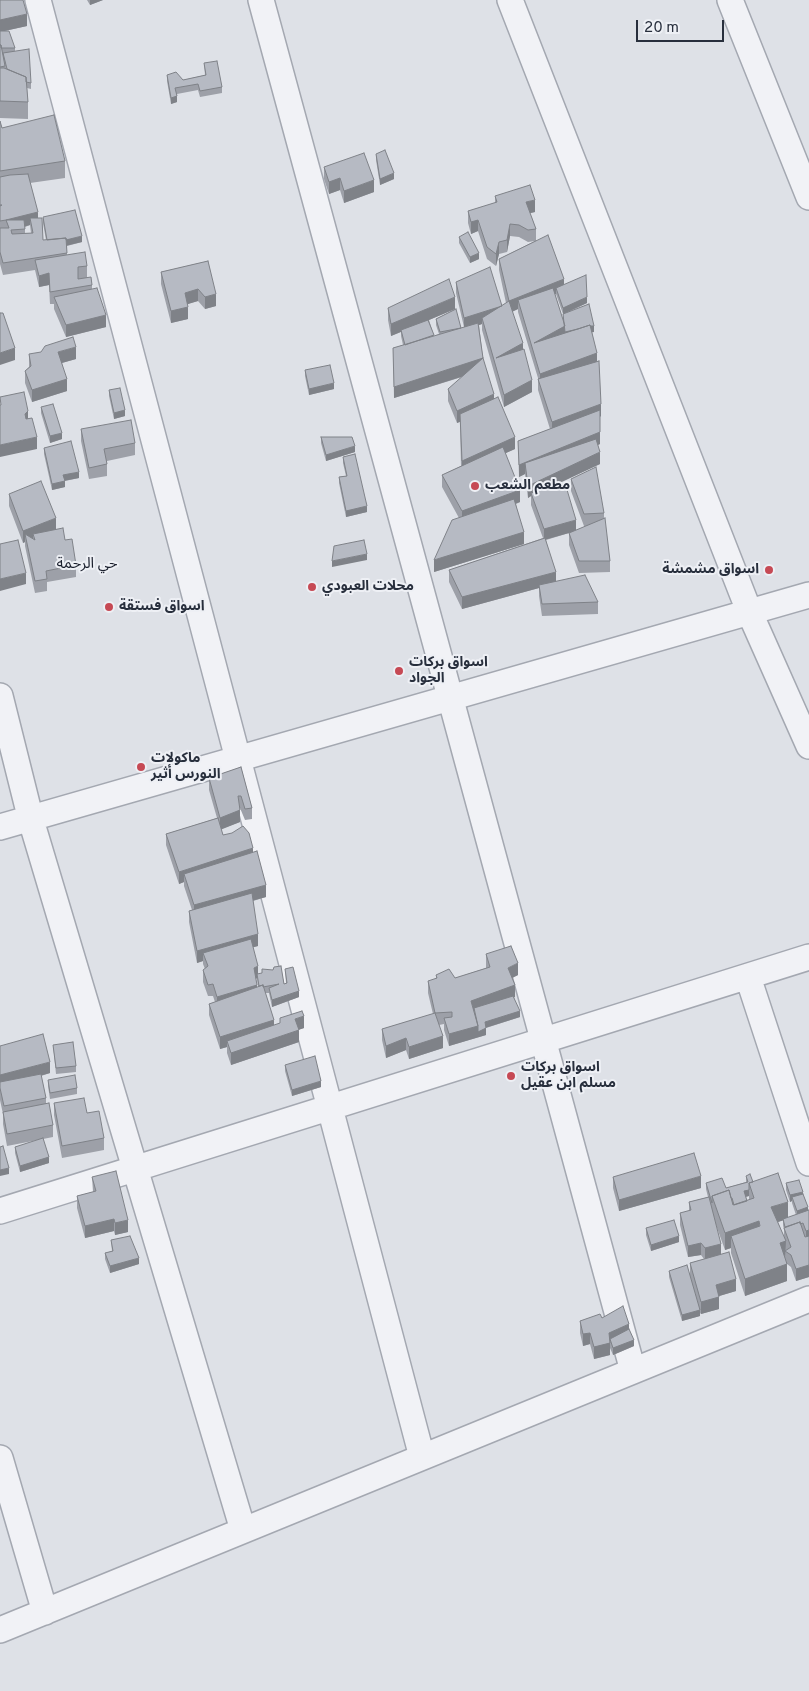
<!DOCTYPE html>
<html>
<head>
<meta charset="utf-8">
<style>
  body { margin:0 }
  #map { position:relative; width:809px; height:1691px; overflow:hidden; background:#dee1e7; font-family:Overpass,sans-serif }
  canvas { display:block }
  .scale { position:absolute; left:636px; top:20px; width:88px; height:22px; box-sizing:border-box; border:2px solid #282f3d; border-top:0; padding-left:6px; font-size:15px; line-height:18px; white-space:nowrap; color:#282f3d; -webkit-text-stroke:4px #eef0f5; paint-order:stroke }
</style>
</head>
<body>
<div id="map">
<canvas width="809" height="1691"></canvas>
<div class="scale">20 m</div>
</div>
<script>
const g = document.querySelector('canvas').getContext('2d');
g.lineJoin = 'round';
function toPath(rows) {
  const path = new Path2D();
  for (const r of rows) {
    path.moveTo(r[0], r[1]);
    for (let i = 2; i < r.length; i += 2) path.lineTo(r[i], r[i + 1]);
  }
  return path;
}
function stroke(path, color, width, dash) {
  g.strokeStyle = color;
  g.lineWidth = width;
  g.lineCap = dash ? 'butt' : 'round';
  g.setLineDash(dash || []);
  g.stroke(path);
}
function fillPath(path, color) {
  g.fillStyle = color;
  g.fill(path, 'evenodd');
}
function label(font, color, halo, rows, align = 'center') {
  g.font = font + ' Overpass,"Noto Sans Arabic",sans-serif';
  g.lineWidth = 4;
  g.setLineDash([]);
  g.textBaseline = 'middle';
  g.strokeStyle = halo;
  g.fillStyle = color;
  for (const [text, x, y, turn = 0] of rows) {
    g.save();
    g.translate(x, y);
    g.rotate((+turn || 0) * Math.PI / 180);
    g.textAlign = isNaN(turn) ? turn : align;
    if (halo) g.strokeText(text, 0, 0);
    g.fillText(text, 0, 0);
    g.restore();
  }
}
const street = toPath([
  [38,0,422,1457],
  [261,0,633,1371],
  [510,0,749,611,809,746],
  [730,0,809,197],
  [0,696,31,820,243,1530],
  [0,827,809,595],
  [748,977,809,1163],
  [0,1211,809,957],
  [0,1458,45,1612],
  [0,1630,809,1299]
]);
stroke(street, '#a4a8b1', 28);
stroke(street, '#f1f2f6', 25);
fillPath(toPath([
  [0,0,27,26,4,31,15,48,15,51,31,83,31,89,27,88,28,102,28,119,0,118],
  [87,0,103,0,90,5],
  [204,63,222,87,222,93,200,97,198,90,177,94,177,102,171,104,167,81,167,75,183,80,205,75],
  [0,121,2,128,65,161,65,178,30,183,43,240,46,240,43,223,43,217,82,242,67,246,67,255,87,266,87,277,92,285,92,289,106,327,66,337,54,309,54,304,50,304,49,285,39,287,35,270,3,275,0,264],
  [30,225,31,233,25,233,25,227],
  [376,154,394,179,380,185,376,160],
  [324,167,374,192,344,203,340,190,329,194,324,179],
  [495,196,535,212,530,213,536,229,536,240,564,285,587,303,571,311,594,332,592,332,597,361,601,416,600,417,600,444,598,445,600,464,547,488,576,530,587,526,584,526,571,491,571,479,604,513,604,519,610,561,610,572,579,573,569,545,569,533,546,540,556,581,598,602,598,614,542,616,539,596,539,588,462,609,449,582,449,570,543,538,531,505,531,496,528,498,525,474,519,477,518,441,550,429,538,390,538,378,518,312,518,309,512,312,523,350,532,392,504,407,482,330,482,324,479,325,483,358,494,399,515,449,505,453,520,502,516,504,524,544,434,572,459,518,442,487,442,475,461,466,460,422,457,423,448,401,448,389,462,377,394,398,393,348,403,345,401,336,401,332,391,336,388,320,388,308,455,309,461,328,464,327,456,293,456,282,502,306,506,303,499,270,499,259,535,241,528,242,519,237,510,236,507,252,499,254,496,266,487,259,478,231,471,234,468,223,468,211,495,203],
  [555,294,556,294,563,314,563,321],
  [455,309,436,319,436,325,439,334,434,336,429,320],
  [459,237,479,259,470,263,459,243],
  [208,261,216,306,205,309,198,301,187,304,188,319,171,323,161,284,161,272],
  [29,354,76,359,62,363,67,391,32,402,25,383,25,371,29,367],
  [305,370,334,389,309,395,305,376],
  [109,390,125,416,114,419,109,396],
  [41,407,62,439,50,443,41,413],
  [81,429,135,443,135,455,107,461,107,476,89,479,81,441],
  [321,437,355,452,326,461,321,443],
  [44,448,79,478,65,481,65,487,52,490,44,454],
  [343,457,367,512,346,517,339,483,339,477,346,476,343,463],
  [9,494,56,529,65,540,76,565,76,577,47,582,47,591,35,593,25,546,25,542,23,543,9,506],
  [241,767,252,808,252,819,245,820,240,808,240,822,221,829,223,835,253,853,266,897,253,901,258,946,253,947,258,974,284,984,286,984,285,969,299,997,272,1007,269,993,265,993,274,1025,304,1028,298,1030,299,1042,231,1065,227,1053,227,1047,220,1049,209,1015,209,1004,215,1002,213,996,208,996,203,982,203,970,205,969,203,964,203,961,197,963,189,922,189,911,192,910,184,886,184,882,179,884,166,845,166,834,217,818,209,790,209,778],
  [257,978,258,987,257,987,256,979],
  [486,954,518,975,512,978,515,997,514,997,520,1017,486,1028,486,1035,449,1046,444,1030,444,1024,439,1025,443,1048,409,1059,406,1050,386,1058,382,1040,382,1029,433,1014,428,993,428,981,436,979,436,975,455,978,486,968],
  [53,1045,76,1066,76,1072,56,1074],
  [0,1046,50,1073,41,1076,46,1098,46,1103,53,1125,53,1137,43,1139,49,1163,20,1172,15,1153,15,1147,38,1140,7,1146,3,1124,3,1114,0,1100],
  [285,1065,321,1087,292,1096,285,1071],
  [48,1080,77,1088,77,1094,50,1099,48,1086],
  [54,1103,87,1113,104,1138,104,1150,62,1158,54,1115],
  [746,1176,753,1182,788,1218,796,1215,792,1203,792,1201,790,1202,786,1190,786,1183,803,1194,808,1211,809,1277,796,1281,791,1267,787,1264,787,1281,745,1296,731,1253,731,1248,725,1250,716,1225,721,1254,736,1291,719,1296,719,1309,701,1314,700,1313,700,1316,682,1321,669,1277,669,1271,690,1274,690,1263,704,1259,701,1255,688,1257,680,1225,680,1213,689,1211,689,1202,708,1197,706,1189,706,1183,726,1188,746,1182],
  [749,1196,749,1200,747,1201,746,1197],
  [783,1220,783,1225,784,1230,784,1237,778,1222],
  [92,1177,128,1232,115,1235,114,1231,85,1238,77,1208,77,1196,93,1192],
  [613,1177,701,1188,619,1211,613,1188],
  [646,1228,679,1242,651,1251,646,1235],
  [111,1240,139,1264,110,1273,105,1259,105,1253,112,1251],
  [602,1318,629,1329,634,1346,613,1355,610,1348,610,1355,594,1359,590,1344,583,1346,580,1333,580,1321]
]), '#9da0a8');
fillPath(toPath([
  [90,0,103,0,90,5],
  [27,14,27,26,0,32,0,20],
  [177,96,177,102,171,104,171,98],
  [394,173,394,179,380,185,380,179],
  [340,178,340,190,329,194,329,182],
  [374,180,374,192,344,203,344,191],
  [535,200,535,212,526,214,526,202],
  [38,212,38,223,30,218,30,225,15,229,9,228,6,220],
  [478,220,478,231,471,234,471,222],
  [510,224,510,236,507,252,507,240],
  [82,236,82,242,48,250,48,244],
  [499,242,499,254,496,266,496,254],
  [479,253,479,259,470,263,470,257],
  [49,273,49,285,39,287,39,276],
  [564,279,564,291,556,288,556,294,521,308,518,300,518,309,509,313,509,301],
  [198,289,198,301,185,305,185,293],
  [216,294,216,306,205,309,205,297],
  [455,297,455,309,391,336,391,324],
  [587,297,587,303,563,314,563,308],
  [502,306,482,318,482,324,464,330,464,318],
  [188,307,188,319,171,323,171,311],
  [106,315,106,327,66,337,66,325],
  [565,326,594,326,594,332,534,343],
  [523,343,523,355,496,370,496,358],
  [76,347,76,359,58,364,58,352],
  [15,348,15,360,0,365,0,353],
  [597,353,597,365,540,386,540,374],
  [483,358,483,370,394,398,394,387],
  [67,379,67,391,32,402,32,390],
  [532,380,532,392,504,407,504,395],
  [334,383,334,389,309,395,309,389],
  [494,394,494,406,457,423,457,411],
  [601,404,601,416,552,433,552,422],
  [125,410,125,416,114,419,114,413],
  [28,411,28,423,25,426,25,414],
  [600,432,600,444,526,474,525,463,525,474,519,477,519,465],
  [62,433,62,439,50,443,50,436],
  [37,437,37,449,0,457,0,445],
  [515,437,515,449,462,473,462,461],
  [355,446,355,452,326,461,326,455],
  [600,452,600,464,532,496,531,493,531,496,528,498,528,486],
  [79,472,79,478,63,481,63,475],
  [65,481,65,487,52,490,52,484],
  [520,490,520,502,462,523,462,511],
  [367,506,367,512,346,517,346,511],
  [56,518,56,530,33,534,33,539,25,534,25,542,23,543,23,531],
  [576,520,576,531,544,540,544,529],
  [524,532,524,544,434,572,434,560],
  [367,554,367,560,332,567,332,561],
  [556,572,556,584,539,585,539,588,462,609,462,597],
  [26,573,26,584,0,591,0,579],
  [240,810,240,822,220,830,220,818],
  [253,848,253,859,184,874,184,882,179,884,179,872],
  [266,885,266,897,194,917,194,905],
  [258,934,258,946,206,960,203,953,203,961,197,963,197,951],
  [518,963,518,975,508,980,508,968],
  [258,966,258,978,257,974,257,978,254,980,254,968],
  [257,985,257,997,217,1009,217,997],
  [515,985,515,997,475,1011,474,1008,474,1012,471,1001],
  [299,991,299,997,272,1007,272,1000],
  [520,1011,520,1017,485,1028,485,1022],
  [304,1016,304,1028,295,1031,295,1019],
  [274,1020,274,1032,227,1041,227,1047,220,1049,220,1037],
  [478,1026,486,1028,486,1035,449,1046,449,1034],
  [299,1030,299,1042,231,1065,231,1053],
  [443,1036,443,1048,409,1059,409,1047],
  [406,1038,406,1050,386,1058,386,1046],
  [50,1062,50,1073,0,1087,0,1075],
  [321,1081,321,1087,292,1096,292,1090],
  [49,1157,49,1163,20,1172,20,1166],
  [9,1168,9,1174,0,1176,0,1170],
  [701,1176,701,1188,619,1211,619,1200],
  [749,1190,749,1196,744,1197,744,1191],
  [803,1192,803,1198,792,1197,792,1201,790,1202,790,1195],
  [788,1202,788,1219,771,1224,771,1207],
  [808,1207,808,1213,797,1217,797,1211],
  [114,1219,114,1231,85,1238,85,1226],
  [128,1220,128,1232,115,1235,115,1223],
  [759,1221,759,1238,731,1236,731,1248,725,1250,725,1233],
  [809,1230,809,1237,806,1238,806,1231],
  [679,1236,679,1242,651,1251,651,1245],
  [786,1241,785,1258,780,1260,780,1243],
  [701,1243,701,1255,688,1257,688,1246],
  [721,1244,721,1256,705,1260,705,1248],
  [139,1258,139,1264,110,1273,110,1266],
  [787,1264,787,1281,745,1296,745,1279],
  [809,1265,809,1277,796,1281,796,1269],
  [736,1279,736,1291,716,1297,716,1285],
  [719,1297,719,1309,701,1314,701,1302],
  [700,1310,700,1316,682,1321,682,1315],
  [629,1324,629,1335,609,1339,610,1343,610,1355,594,1359,594,1347,609,1333],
  [590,1333,590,1344,583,1346,583,1334],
  [634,1340,634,1346,613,1355,613,1348]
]), '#7f8288');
const building = toPath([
  [0,0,23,0,27,14,0,20,0,0],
  [0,31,9,31,15,48,1,48,1,45,0,45,0,31],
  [0,45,1,45,5,66,0,67,0,45],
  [29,49,31,83,26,82,26,77,7,69,3,53,29,49],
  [217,61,222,87,200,91,198,84,175,88,177,96,171,98,167,75,176,72,183,80,206,75,204,63,217,61],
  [0,68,4,68,26,77,28,102,0,101,0,68],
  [54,115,65,161,0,171,0,121,2,128,54,115],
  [385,150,394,173,380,179,376,154,385,150],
  [364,153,374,180,344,191,340,178,329,182,324,167,364,153],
  [28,174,38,212,6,220,24,220,25,229,11,230,12,234,33,233,30,218,42,218,43,240,66,238,67,253,3,263,0,252,0,228,9,228,6,220,0,221,0,206,2,205,0,205,0,177,10,175,28,174],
  [530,185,535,200,526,202,536,229,528,230,519,225,510,224,507,240,499,242,496,254,487,247,478,220,471,222,468,211,497,202,495,196,530,185],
  [75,210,82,236,66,240,66,238,47,240,43,217,75,210],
  [468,232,479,253,470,257,459,237,468,232],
  [548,235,564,279,509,301,499,259,548,235],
  [85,252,87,266,78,267,78,279,91,277,92,285,50,292,49,273,39,276,35,260,85,252],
  [208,261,216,294,205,297,198,289,185,293,188,307,171,311,161,272,208,261],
  [490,267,502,306,464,318,456,282,490,267],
  [586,275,587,297,563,308,556,288,586,275],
  [449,279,455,297,391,324,388,308,449,279],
  [97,288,106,315,66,325,54,297,97,288],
  [553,288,565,326,534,343,590,325,597,353,540,374,518,300,553,288],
  [509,301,523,343,496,358,524,349,532,380,504,395,482,318,509,301],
  [589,304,594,326,590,326,590,325,578,329,565,332,563,314,589,304],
  [456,309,461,328,440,332,436,319,456,309],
  [0,313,3,313,15,348,0,353,0,313],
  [428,320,434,335,405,345,401,330,428,320],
  [478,323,483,358,394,387,393,348,478,323],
  [73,337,76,347,58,352,67,379,32,390,25,371,31,366,29,354,41,352,45,346,73,337],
  [483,358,494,394,457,411,448,389,483,358],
  [599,361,601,404,552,422,538,379,599,361],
  [330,365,334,383,309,389,305,370,330,365],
  [120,388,125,410,114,413,109,390,120,388],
  [24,392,28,411,25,414,26,419,32,418,37,437,0,445,0,405,1,405,0,397,24,392],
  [498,397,515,437,462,461,460,414,498,397],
  [53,404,62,433,50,436,41,407,53,404],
  [600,410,600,432,519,465,518,441,600,410],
  [131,420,135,443,104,449,107,464,89,468,81,429,131,420],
  [321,437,352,437,355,446,326,455,321,437],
  [596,439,600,452,528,486,525,463,596,439],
  [71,441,79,472,63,475,65,481,52,484,44,448,71,441],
  [503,447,520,490,462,511,442,475,503,447],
  [355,454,367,506,346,511,339,477,347,476,343,457,355,454],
  [596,467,604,513,584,514,571,479,596,467],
  [41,481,56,518,23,531,9,494,41,481],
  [565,483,576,520,544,529,531,493,565,483],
  [514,499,524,532,434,560,452,520,514,499],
  [605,518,610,561,579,561,569,533,605,518],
  [63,528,65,540,72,539,76,565,46,571,47,579,35,581,25,534,35,540,33,534,63,528],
  [545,538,556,572,462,597,449,570,545,538],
  [18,540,26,573,0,579,0,544,18,540],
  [364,540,367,554,332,561,334,546,364,540],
  [585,575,598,602,542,604,539,585,585,575],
  [241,767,252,808,245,809,241,796,238,796,240,810,220,818,209,778,241,767],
  [218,818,223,835,232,833,243,826,249,833,253,848,179,872,166,834,218,818],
  [257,851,266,885,194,905,184,874,257,851],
  [252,893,258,934,197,951,189,911,252,893],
  [251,939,258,966,254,968,257,985,217,997,213,984,208,985,203,970,208,966,203,953,251,939],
  [511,946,518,963,508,968,515,985,471,1001,478,1026,449,1034,444,1018,452,1017,452,1012,435,1013,428,981,437,978,436,975,449,969,455,978,490,967,486,954,511,946],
  [281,966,284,984,287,983,285,969,293,967,299,991,272,1000,269,988,279,984,263,987,263,985,259,986,257,974,262,973,262,969,273,970,274,967,281,966],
  [263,985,274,1020,220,1037,209,1004,263,985],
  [513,996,520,1011,485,1022,486,1028,478,1032,478,1026,474,1008,513,996],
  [302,1011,304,1016,295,1019,299,1030,231,1053,227,1041,280,1023,280,1018,302,1011],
  [435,1013,443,1036,409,1047,406,1038,386,1046,382,1029,435,1013],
  [43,1034,50,1062,0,1075,0,1046,43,1034],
  [73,1042,76,1066,56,1068,53,1045,73,1042],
  [315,1056,321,1081,292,1090,285,1065,315,1056],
  [41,1074,46,1098,4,1106,0,1088,0,1082,41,1074],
  [75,1075,77,1088,50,1093,48,1080,75,1075],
  [84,1098,87,1113,99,1111,104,1138,62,1146,54,1103,84,1098],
  [49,1103,53,1125,7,1134,3,1112,49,1103],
  [43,1138,49,1157,20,1166,15,1147,43,1138],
  [3,1146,9,1168,0,1170,0,1147,3,1146],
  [694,1153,701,1176,619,1200,613,1177,694,1153],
  [116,1171,128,1220,115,1223,114,1219,85,1226,77,1196,96,1191,92,1177,116,1171],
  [778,1173,788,1202,771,1207,786,1241,780,1243,787,1264,745,1279,731,1236,760,1226,759,1221,725,1233,712,1196,729,1190,733,1205,754,1198,749,1183,778,1173],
  [750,1174,753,1182,749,1183,749,1190,744,1191,747,1201,734,1205,732,1198,731,1198,729,1190,712,1196,712,1203,706,1183,722,1178,726,1188,748,1182,746,1176,750,1174],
  [799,1180,803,1192,790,1195,786,1183,799,1180],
  [803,1194,808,1207,797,1211,792,1197,803,1194],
  [709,1197,721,1244,705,1248,701,1243,688,1246,680,1213,691,1210,689,1202,709,1197],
  [809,1210,809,1230,806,1231,803,1223,800,1224,800,1222,785,1227,783,1219,809,1210],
  [674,1220,679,1236,651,1245,646,1228,674,1220],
  [800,1222,805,1237,809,1236,809,1265,796,1269,791,1255,785,1251,791,1247,784,1228,800,1222],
  [130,1236,139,1258,110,1266,105,1253,113,1251,111,1240,130,1236],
  [729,1252,736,1279,716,1285,719,1297,701,1302,690,1263,729,1252],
  [687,1265,700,1310,682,1315,669,1271,687,1265],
  [623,1306,629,1324,609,1333,610,1343,594,1347,590,1333,583,1334,580,1321,600,1314,602,1318,623,1306],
  [629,1329,634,1340,613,1348,610,1339,629,1329]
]);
fillPath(building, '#b6bac3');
stroke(building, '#7f8288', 1);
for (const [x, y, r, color] of [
  [475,486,5,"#c64954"],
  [769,570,5,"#c64954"],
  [312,587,5,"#c64954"],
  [109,607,5,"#c64954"],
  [399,671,5,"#c64954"],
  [141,767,5,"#c64954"],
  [511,1076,5,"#c64954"]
]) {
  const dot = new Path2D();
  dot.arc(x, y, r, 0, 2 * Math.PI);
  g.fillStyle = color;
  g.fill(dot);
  stroke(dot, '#eef0f5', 2);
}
label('bold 14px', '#282f3d', '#eef0f5', [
  ["مطعم الشعب",485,486],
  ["اسواق مشمشة",759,570,"right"],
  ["محلات العبودي",322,587],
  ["اسواق فستقة",119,607],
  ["اسواق بركات",409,663],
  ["الجواد",409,679],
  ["ماكولات",151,759],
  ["النورس أثير",151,775],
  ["اسواق بركات",521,1068],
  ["مسلم ابن عقيل",521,1084]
], 'left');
label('15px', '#1b202e', '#eef0f5', [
  ["حي الرحمة",87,565]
]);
</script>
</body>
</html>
